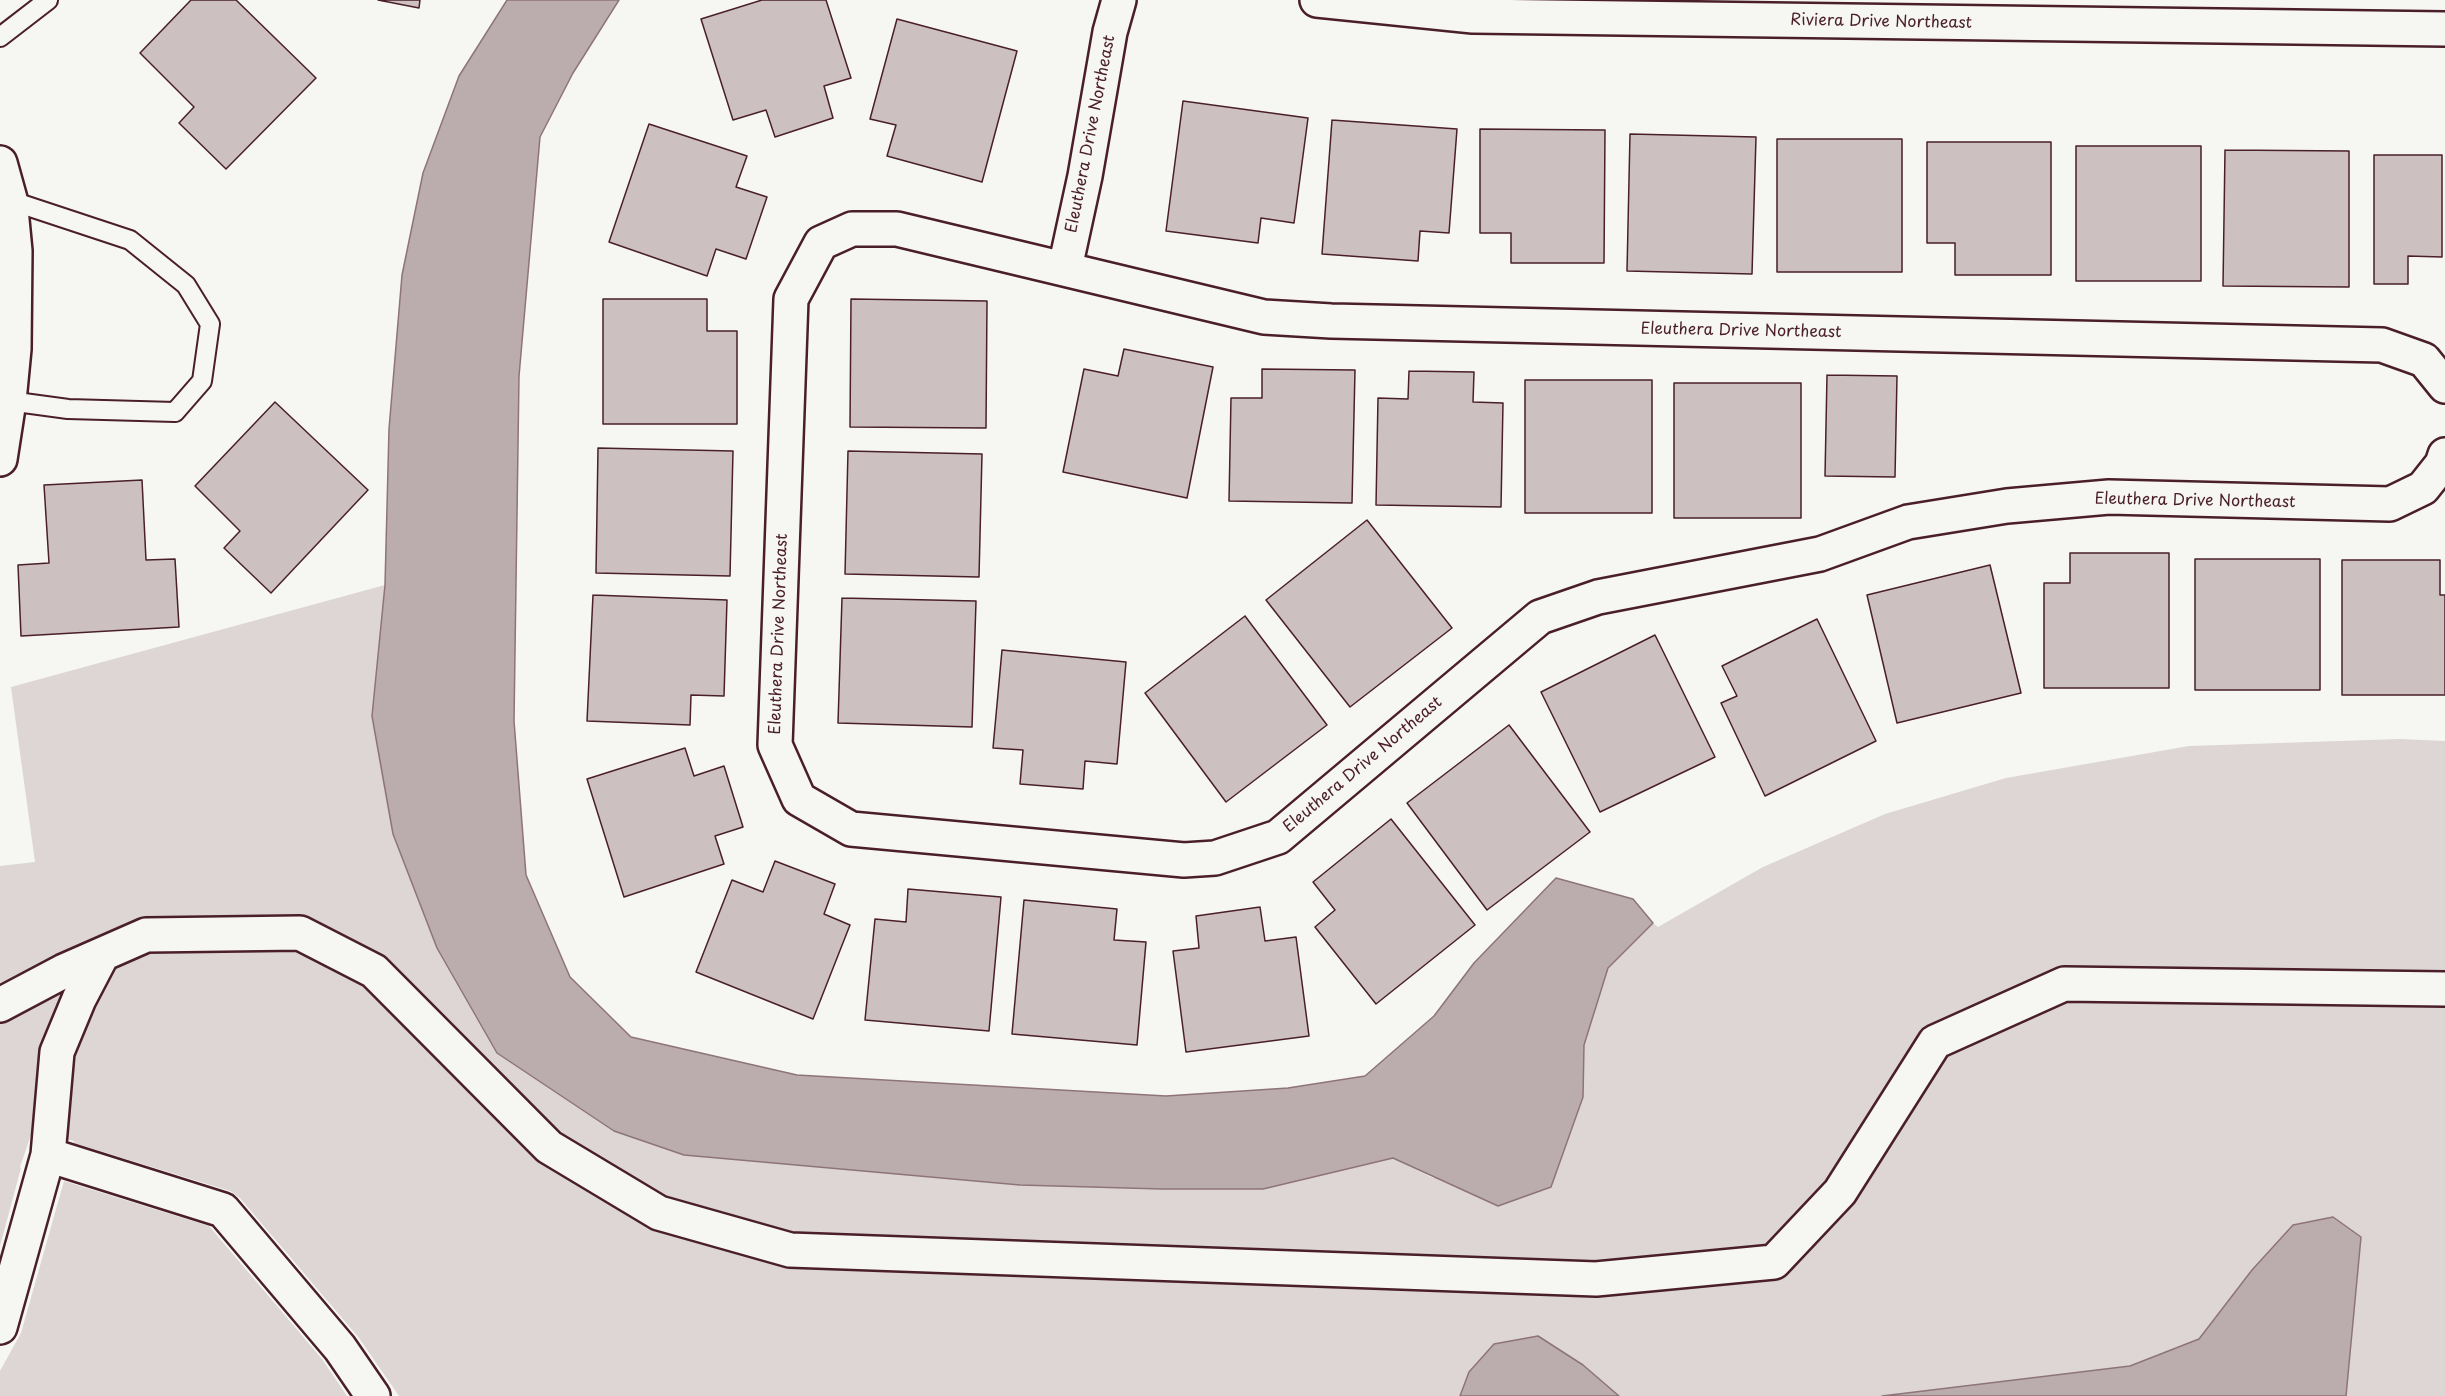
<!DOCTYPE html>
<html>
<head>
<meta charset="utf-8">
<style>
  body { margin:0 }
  canvas { display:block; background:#f6f6f2 }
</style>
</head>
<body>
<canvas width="2445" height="1396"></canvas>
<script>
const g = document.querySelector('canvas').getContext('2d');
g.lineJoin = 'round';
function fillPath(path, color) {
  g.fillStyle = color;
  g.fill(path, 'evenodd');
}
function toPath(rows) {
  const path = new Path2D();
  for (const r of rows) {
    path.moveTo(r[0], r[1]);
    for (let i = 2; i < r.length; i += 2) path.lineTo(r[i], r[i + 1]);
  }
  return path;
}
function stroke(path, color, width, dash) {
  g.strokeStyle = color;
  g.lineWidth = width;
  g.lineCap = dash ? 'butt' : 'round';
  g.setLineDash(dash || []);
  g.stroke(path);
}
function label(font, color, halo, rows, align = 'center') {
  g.font = font + ' "Playpen Sans",sans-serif';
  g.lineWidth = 4.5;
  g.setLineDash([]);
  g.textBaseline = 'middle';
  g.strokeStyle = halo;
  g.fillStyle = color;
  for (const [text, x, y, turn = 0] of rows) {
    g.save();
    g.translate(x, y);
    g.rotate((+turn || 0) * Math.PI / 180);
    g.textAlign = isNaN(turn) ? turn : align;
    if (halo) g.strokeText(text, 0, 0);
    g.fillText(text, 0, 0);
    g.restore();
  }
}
fillPath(toPath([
  [385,585,372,716,684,1155,1020,1185,1162,1189,1263,1189,1393,1158,1433,1178,1583,1097,1584,1045,1608,968,1653,923,1658,927,1763,867,1885,814,2006,778,2189,746,2400,739,2445,741,2445,1396,2346,1396,2361,1238,2252,1270,2199,1339,2130,1366,1882,1396,1619,1396,1583,1365,1538,1336,1469,1372,1460,1396,399,1396,359,1338,240,1198,230,1191,74,1143,74,1141,34,1131,32,1132,20,1167,21,1168,0,1246,0,866,35,862,11,687],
  [64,1181,209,1226,322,1359,347,1396,0,1396,0,1371,21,1333]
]), '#ddd6d5');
const water = toPath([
  [507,0,619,0,573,73,540,137,519,376,514,721,526,875,570,977,631,1037,797,1075,1166,1096,1288,1088,1365,1076,1434,1016,1474,963,1556,878,1633,899,1653,923,1608,968,1584,1045,1583,1097,1551,1187,1498,1206,1393,1158,1263,1189,1162,1189,1020,1185,684,1155,614,1131,497,1053,437,948,393,834,372,716,385,585,389,429,402,275,423,173,459,76,507,0],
  [2333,1217,2361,1237,2346,1396,1882,1396,2130,1366,2199,1339,2252,1270,2293,1225,2333,1217],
  [1538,1336,1583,1365,1619,1396,1460,1396,1469,1372,1494,1344,1538,1336]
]);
fillPath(water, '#bbadae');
stroke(water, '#8e747a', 1.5);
const building = toPath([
  [191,0,236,0,316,78,226,169,179,123,194,107,140,53,191,0],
  [378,0,420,0,419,8,378,0],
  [762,0,826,0,851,78,824,86,833,118,775,137,766,110,733,120,701,19,762,0],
  [897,19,1017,51,982,182,887,156,896,125,870,119,897,19],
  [1183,101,1308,118,1294,223,1261,218,1258,243,1166,231,1183,101],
  [1332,120,1457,129,1449,233,1420,231,1418,261,1322,254,1332,120],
  [649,124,747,156,736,187,767,197,746,259,716,249,707,276,609,242,649,124],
  [1480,129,1605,130,1604,263,1511,263,1511,233,1480,233,1480,129],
  [1630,134,1756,137,1752,274,1627,271,1630,134],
  [1777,139,1902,139,1902,272,1777,272,1777,139],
  [1927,142,2051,142,2051,275,1955,275,1955,243,1927,243,1927,142],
  [2076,146,2201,146,2201,281,2076,281,2076,146],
  [2225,150,2349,151,2349,287,2223,286,2225,150],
  [2374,155,2442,155,2442,257,2408,256,2408,284,2374,284,2374,155],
  [603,299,707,299,707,331,737,331,737,424,603,424,603,299],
  [851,299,987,301,986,428,850,427,851,299],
  [1124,349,1213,367,1187,498,1063,472,1084,369,1118,376,1124,349],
  [1262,369,1355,370,1352,503,1229,501,1231,398,1262,398,1262,369],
  [1409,371,1474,372,1473,402,1503,403,1501,507,1376,505,1378,398,1408,399,1409,371],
  [1827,375,1897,376,1895,477,1825,476,1827,375],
  [1525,380,1652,380,1652,513,1525,513,1525,380],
  [1674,383,1801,383,1801,518,1674,518,1674,383],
  [275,402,368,490,271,593,224,548,240,531,195,486,275,402],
  [598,448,733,451,730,576,596,573,598,448],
  [848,451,982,454,979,577,845,574,848,451],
  [142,480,146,560,175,559,179,627,21,636,18,565,49,563,44,485,142,480],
  [1367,520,1452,628,1350,707,1266,600,1367,520],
  [2070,553,2169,553,2169,688,2044,688,2044,583,2070,583,2070,553],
  [2195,559,2320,559,2320,690,2195,690,2195,559],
  [2342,560,2440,560,2440,595,2445,595,2445,695,2342,695,2342,560],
  [1990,565,2021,693,1897,723,1867,595,1990,565],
  [593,595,727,600,724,696,691,695,690,725,587,721,593,595],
  [842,598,976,601,972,727,838,723,842,598],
  [1245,616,1327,725,1226,802,1145,693,1245,616],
  [1817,619,1876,741,1765,796,1721,703,1737,696,1722,666,1817,619],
  [1655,635,1715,757,1600,812,1541,692,1655,635],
  [1002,650,1126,662,1117,764,1085,761,1083,789,1020,784,1023,750,993,748,1002,650],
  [1509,725,1590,832,1487,910,1407,803,1509,725],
  [685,748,694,776,724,766,743,827,715,836,724,864,624,897,587,779,685,748],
  [1391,819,1475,925,1376,1004,1315,927,1335,910,1313,882,1391,819],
  [775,861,835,884,824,914,850,925,813,1019,696,972,732,880,763,892,775,861],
  [908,889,1001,897,989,1031,865,1020,875,919,906,922,908,889],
  [1024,900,1117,909,1114,940,1146,942,1137,1045,1012,1034,1024,900],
  [1260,907,1265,941,1296,937,1309,1036,1186,1052,1173,951,1199,948,1196,916,1260,907]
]);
fillPath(building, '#ccc1c0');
stroke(building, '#4a1f2b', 1.5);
const service = toPath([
  [0,37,48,0],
  [2,402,9,401,68,409,175,412,202,381,210,324,186,285,130,240,6,199]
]);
const minor = toPath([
  [0,163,10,199,15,251,14,349,9,401,0,459],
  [1065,268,1085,176,1110,32,1119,0],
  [2445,386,2424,360,2382,345,1331,321,1264,317,897,229,852,229,821,243,791,299,775,745,799,799,851,829,1184,860,1215,858,1278,837,1540,617,1598,597,1820,554,1908,522,2007,506,2109,497,2390,504,2423,488,2442,464,2445,455],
  [0,1005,64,971,146,935,300,933,374,971,549,1147,659,1213,790,1250,1596,1279,1774,1262,1840,1192,1935,1042,2064,984,2445,989],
  [48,1155,223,1210,340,1348,373,1396],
  [0,1327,48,1155,57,1052,79,999,102,955]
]);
const tertiary = toPath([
  [1317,0,1473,16,2445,29]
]);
stroke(service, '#4a1f2b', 22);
stroke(minor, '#4a1f2b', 38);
stroke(tertiary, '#4a1f2b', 38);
stroke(service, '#f6f6f2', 18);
stroke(minor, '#f6f6f2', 33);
stroke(tertiary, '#f6f6f2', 33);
label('16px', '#4a1f2b', '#f6f6f2', [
  ["Riviera Drive Northeast",1881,22,1],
  ["Eleuthera Drive Northeast",1091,134,-79],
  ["Eleuthera Drive Northeast",1741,331,1],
  ["Eleuthera Drive Northeast",2195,501,1],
  ["Eleuthera Drive Northeast",779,634,-88],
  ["Eleuthera Drive Northeast",1363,765,-40]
]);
</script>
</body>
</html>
